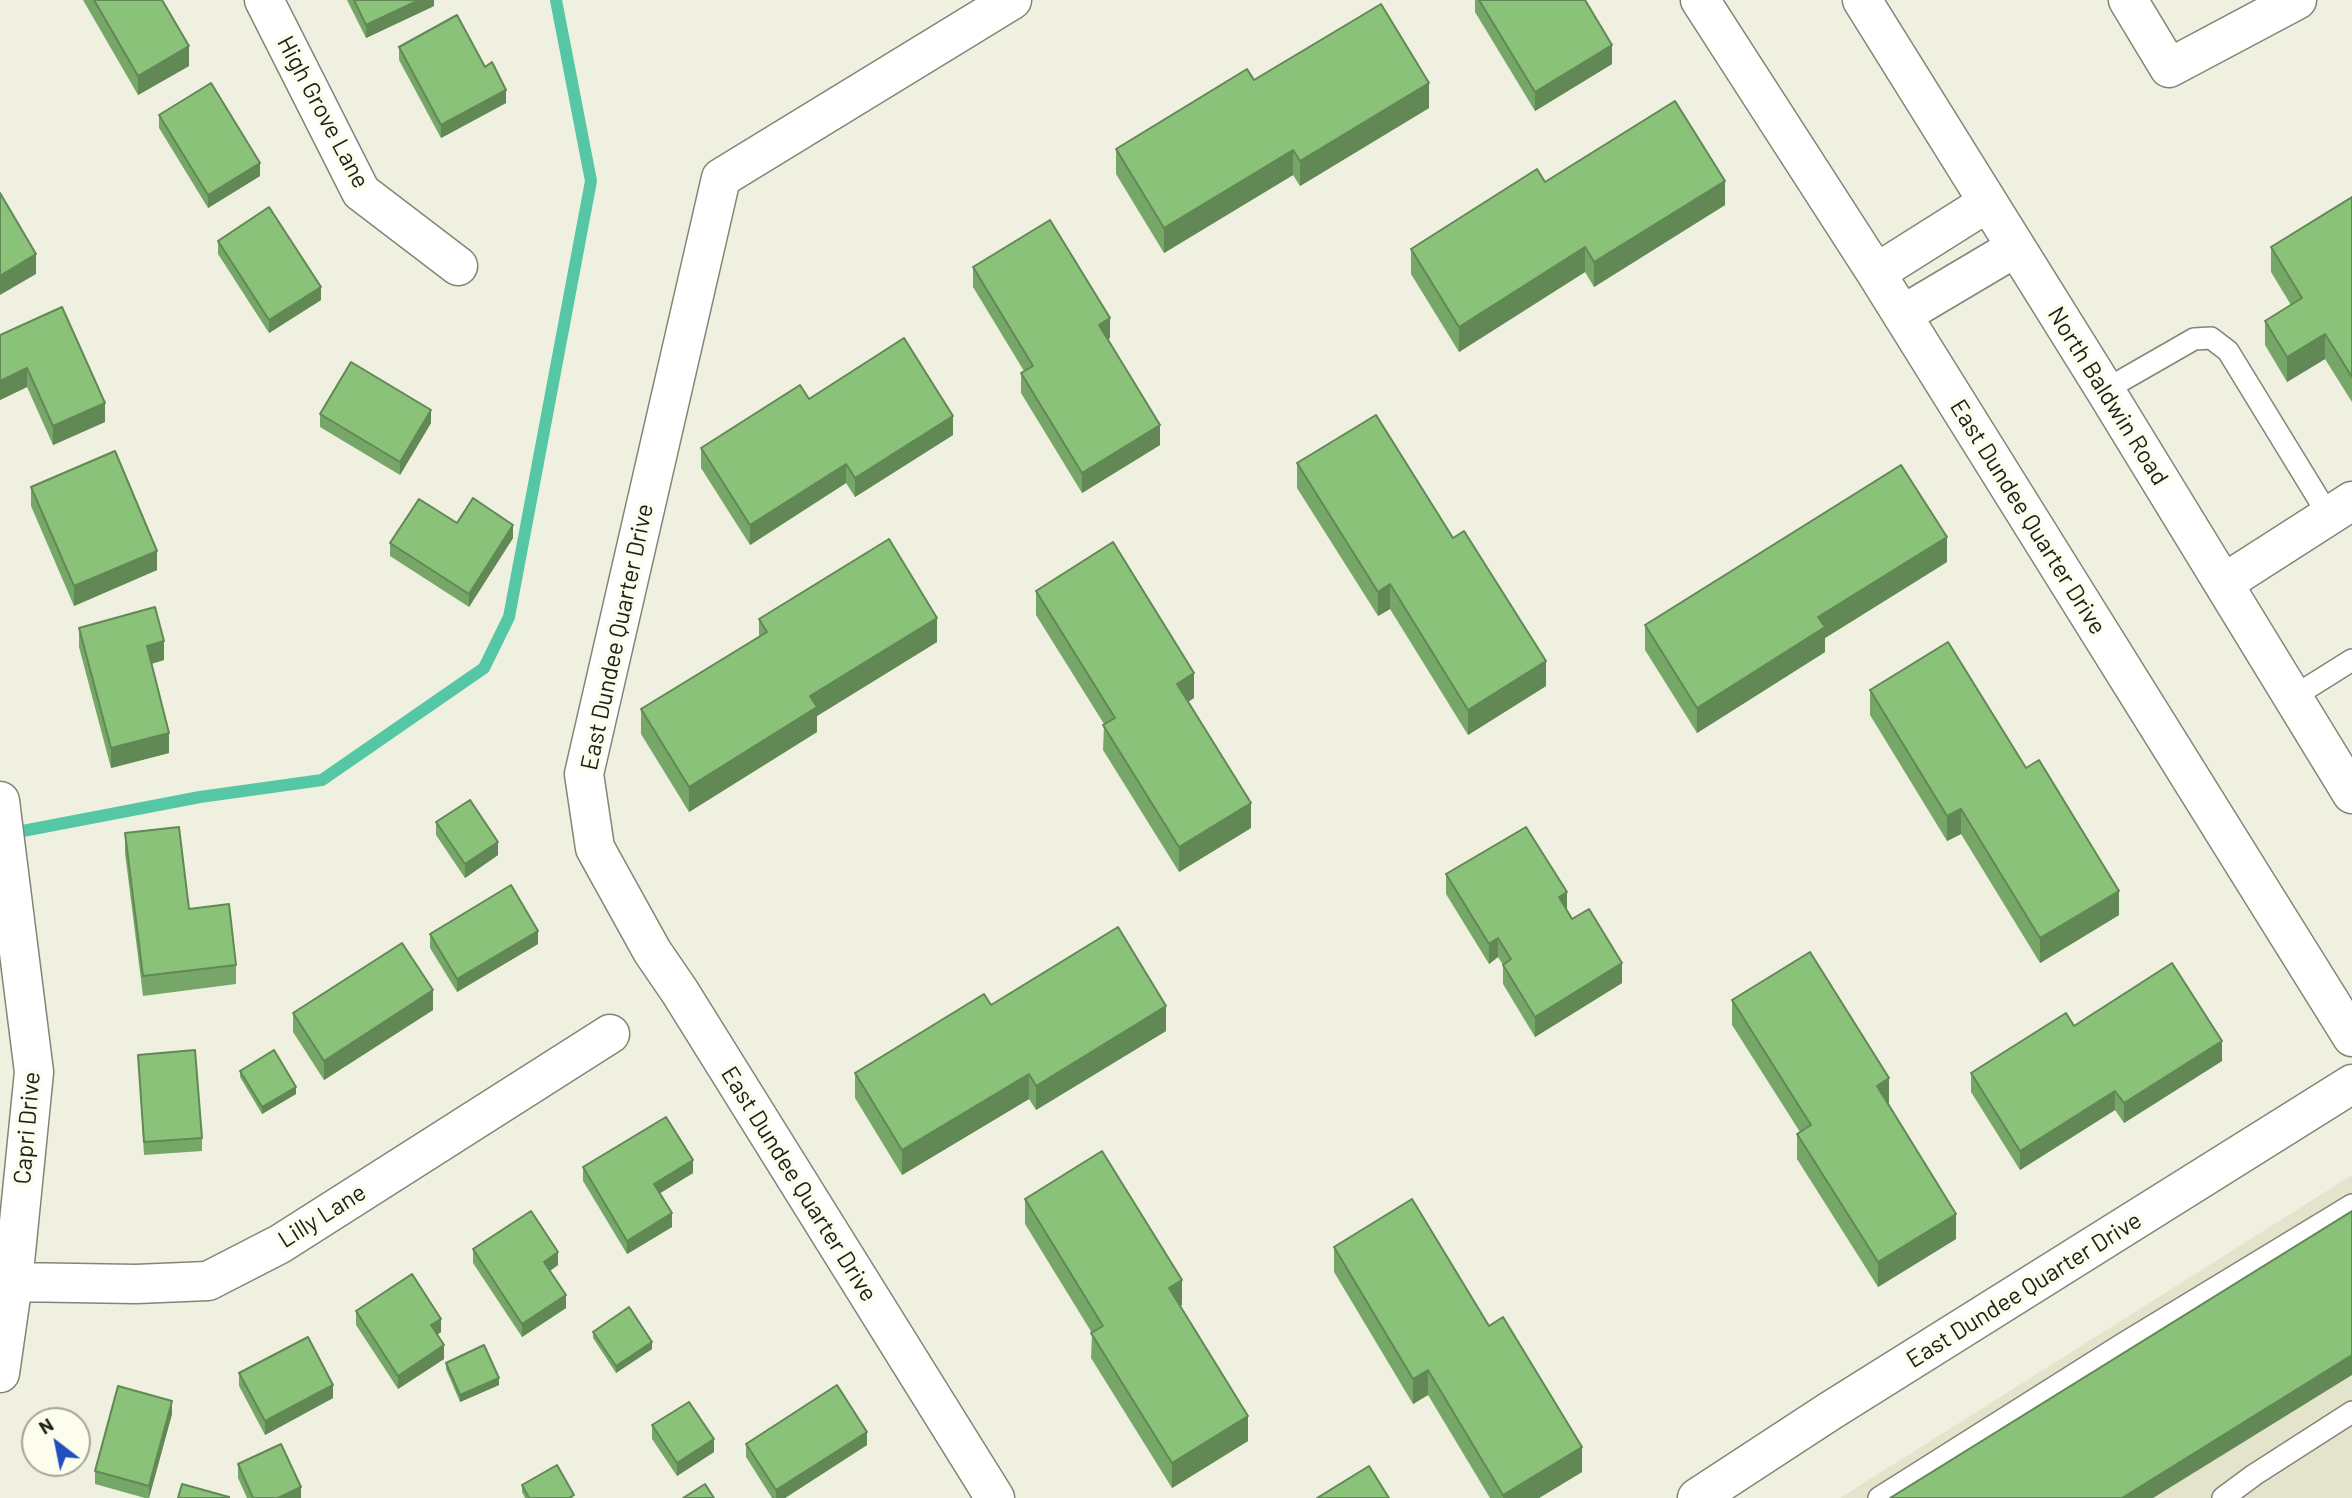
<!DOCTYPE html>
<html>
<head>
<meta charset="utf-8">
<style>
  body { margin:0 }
  #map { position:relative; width:2352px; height:1498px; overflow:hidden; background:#f0f0e0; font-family:Barlow,sans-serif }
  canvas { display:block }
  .north { position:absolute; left:21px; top:1407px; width:70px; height:70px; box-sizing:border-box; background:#fdfded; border:2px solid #a5a599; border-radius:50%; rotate:328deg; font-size:19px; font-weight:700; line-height:28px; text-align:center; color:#20201a }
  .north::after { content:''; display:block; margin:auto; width:24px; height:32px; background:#214fbd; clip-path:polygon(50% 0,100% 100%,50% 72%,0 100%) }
</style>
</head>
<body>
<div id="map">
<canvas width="2352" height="1498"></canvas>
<div class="north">N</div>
</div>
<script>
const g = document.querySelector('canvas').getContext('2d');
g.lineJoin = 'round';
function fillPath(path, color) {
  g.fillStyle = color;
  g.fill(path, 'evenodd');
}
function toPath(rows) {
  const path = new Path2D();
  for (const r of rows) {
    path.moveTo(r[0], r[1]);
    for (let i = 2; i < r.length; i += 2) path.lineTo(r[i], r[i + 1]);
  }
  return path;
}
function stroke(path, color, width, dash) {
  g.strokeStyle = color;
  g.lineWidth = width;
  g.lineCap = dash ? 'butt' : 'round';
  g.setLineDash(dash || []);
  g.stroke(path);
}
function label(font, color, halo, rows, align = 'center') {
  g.font = font + ' Barlow,sans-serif';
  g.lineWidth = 7;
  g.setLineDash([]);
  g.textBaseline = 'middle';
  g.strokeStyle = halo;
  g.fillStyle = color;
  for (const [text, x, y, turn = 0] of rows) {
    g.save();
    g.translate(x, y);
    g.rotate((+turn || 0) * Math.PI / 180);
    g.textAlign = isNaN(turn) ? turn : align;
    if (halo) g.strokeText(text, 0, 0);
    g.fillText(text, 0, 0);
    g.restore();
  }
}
fillPath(toPath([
  [2352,1175,2352,1498,1840,1498]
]), '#e4e4cd');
stroke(toPath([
  [7,834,200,797,322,780,484,668,509,617,591,181,556,0]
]), '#56c7a4', 12);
const lane = toPath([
  [2105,390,2194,339,2211,338,2228,351,2329,516],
  [2293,697,2352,660],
  [1879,1498,2123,1344,2352,1205],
  [2223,1498,2254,1475,2352,1412]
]);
const street = toPath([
  [264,0,361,192,458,266],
  [1700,0,1876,273,2352,1037],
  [1862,0,2105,390,2352,794],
  [2128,0,2169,68,2297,0],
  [1876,273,1987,203],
  [1902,315,2015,248],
  [2224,583,2352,501],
  [0,801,34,1072,13,1282,0,1373],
  [0,1280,13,1282,136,1284,208,1281,280,1244,610,1034],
  [995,1498,680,992,652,951,595,848,584,774,721,178,1012,0],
  [1697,1498,1830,1411,2352,1084]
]);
stroke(lane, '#848476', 24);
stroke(street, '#848476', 41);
stroke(lane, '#fff', 21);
stroke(street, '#fff', 38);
fillPath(toPath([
  [83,0,162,0,189,66,138,95],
  [347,0,434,0,434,6,366,38],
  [1475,0,1585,0,1612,64,1535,111,1475,12],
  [399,47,485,67,506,103,441,138,399,60],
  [1254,80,1429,108,1300,186,1293,175,1164,253,1116,174,1116,149],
  [159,115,260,176,208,208,159,128],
  [1545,182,1725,205,1594,287,1585,272,1459,352,1411,274,1411,249],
  [2352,197,2352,402,2325,359,2287,382,2265,345,2265,321,2291,305,2271,272,2271,247],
  [218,241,321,300,269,333,218,254],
  [973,267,1110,338,1108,339,1160,445,1082,493,1021,393,1021,373,1024,371,973,287],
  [0,335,105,422,53,445,27,387,0,400],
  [809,399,953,435,855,497,846,483,750,545,701,468,701,448],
  [320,414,431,423,400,475,320,427],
  [1297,463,1546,686,1468,735,1390,609,1378,616,1297,488],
  [31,487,157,570,74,606,31,506],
  [457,523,513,538,469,607,390,556,390,543],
  [1947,562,1825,638,1825,652,1697,733,1645,650,1645,625],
  [1036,591,1194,698,1188,702,1251,828,1179,872,1103,750,1104,724,1036,615],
  [759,619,937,642,817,716,817,732,689,812,641,734,641,709,759,636],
  [79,628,164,660,151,664,169,753,111,768,79,647],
  [1870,690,2026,768,2119,915,2040,963,1961,834,1947,841,1870,715],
  [436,822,498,855,465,878,436,835],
  [125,833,236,965,236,984,143,996,125,853],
  [1446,874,1567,910,1572,919,1622,983,1535,1037,1503,984,1503,965,1498,957,1489,964,1446,894],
  [430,934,538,944,457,992,430,948],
  [1732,1000,1889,1103,1888,1104,1956,1239,1878,1287,1797,1159,1797,1134,1800,1132,1732,1025],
  [991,1005,1166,1031,1036,1110,1029,1099,902,1175,855,1098,855,1073],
  [433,1010,324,1080,293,1032,293,1013],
  [2074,1026,2222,1061,2124,1123,2115,1110,2020,1170,1971,1092,1971,1073],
  [138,1055,202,1138,202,1151,144,1155],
  [240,1071,296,1094,262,1114,240,1077],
  [583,1167,693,1173,660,1193,672,1227,627,1254,583,1181],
  [1025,1199,1182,1305,1180,1306,1248,1441,1172,1488,1091,1358,1092,1333,1025,1224],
  [1334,1247,1489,1326,1582,1472,1539,1498,1490,1498,1428,1395,1413,1404,1334,1272],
  [473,1249,558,1265,550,1271,566,1308,522,1337,473,1263],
  [356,1311,441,1332,437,1335,444,1359,398,1389,356,1325],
  [593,1332,652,1349,616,1373,593,1338],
  [446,1363,499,1385,460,1402,446,1369],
  [239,1373,333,1398,265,1435,239,1386],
  [172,1414,149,1498,145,1498,95,1484,95,1471],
  [652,1425,714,1452,677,1476,652,1439],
  [746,1444,867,1445,785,1498,772,1498,746,1457],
  [238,1464,301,1498,247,1498,238,1478],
  [522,1485,574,1498,525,1498,522,1492]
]), '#77a768');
fillPath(toPath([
  [419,0,434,0,434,6,366,38,366,25],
  [1612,45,1612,64,1535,111,1535,92],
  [189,46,189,66,138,95,138,76],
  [1429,83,1429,108,1300,186,1300,161],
  [506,90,506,103,441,138,441,125],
  [1293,150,1293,175,1164,253,1164,228],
  [260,163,260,176,208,208,208,195],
  [1725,181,1725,205,1594,287,1594,262],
  [1585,247,1585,272,1459,352,1459,327],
  [36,254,36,274,0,295,0,276],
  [321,287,321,300,269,333,269,320],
  [1110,318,1110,338,1099,345,1099,325],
  [2325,334,2325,359,2287,382,2287,357],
  [27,368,27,387,0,400,0,381],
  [105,403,105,422,53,445,53,426],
  [431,410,431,423,400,475,400,462],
  [953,416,953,435,855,497,855,478],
  [1160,425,1160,445,1082,493,1082,473],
  [846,464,846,483,750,545,750,525],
  [513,525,513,538,469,607,469,594],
  [1947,537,1947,562,1825,638,1825,652,1697,733,1697,708,1818,617],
  [157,551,157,570,74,606,74,586],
  [1390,584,1390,609,1378,616,1378,592],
  [937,618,937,642,817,716,817,732,689,812,689,787,810,696],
  [164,641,164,660,147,665,147,646],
  [1546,661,1546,686,1468,735,1468,710],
  [1194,673,1194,698,1177,709,1177,684],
  [169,733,169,753,111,768,111,748],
  [1251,803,1251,828,1179,872,1179,847],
  [1961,809,1961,834,1947,841,1947,816],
  [498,842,498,855,465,878,465,864],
  [2119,891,2119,915,2040,963,2040,938],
  [1567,892,1567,912,1559,897],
  [538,931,538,944,457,992,457,979],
  [1498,938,1498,957,1489,964,1489,944],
  [1622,963,1622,983,1535,1037,1535,1017],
  [433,990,433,1010,324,1080,324,1061],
  [1166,1006,1166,1031,1036,1110,1036,1086],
  [2222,1041,2222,1061,2124,1123,2124,1103],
  [1029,1074,1029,1099,902,1175,902,1150],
  [1889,1078,1889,1103,1877,1111,1877,1086],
  [296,1087,296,1094,262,1114,262,1107],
  [2115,1091,2115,1110,2020,1170,2020,1151],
  [693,1160,693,1173,654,1197,654,1184],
  [672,1213,672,1227,627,1254,627,1241],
  [1956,1214,1956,1239,1878,1287,1878,1262],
  [558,1252,558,1265,544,1275,544,1262],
  [1182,1280,1182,1305,1169,1313,1169,1288],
  [566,1295,566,1308,522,1337,522,1324],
  [441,1319,441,1332,431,1339,431,1325],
  [652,1342,652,1349,616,1373,616,1366],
  [444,1345,444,1359,398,1389,398,1376],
  [2352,1355,2352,1375,2153,1498,2122,1498],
  [1428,1370,1428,1395,1413,1404,1413,1379],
  [499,1378,499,1385,460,1402,460,1395],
  [333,1385,333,1398,265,1435,265,1421],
  [172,1401,172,1414,149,1498,149,1486],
  [1248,1416,1248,1441,1172,1488,1172,1463],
  [867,1432,867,1445,785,1498,776,1498,776,1490],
  [714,1439,714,1452,677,1476,677,1463],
  [1582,1447,1582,1472,1539,1498,1503,1498,1503,1495],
  [301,1487,301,1498,278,1498]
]), '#618855');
const building = toPath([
  [94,0,162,0,189,46,138,76,94,0],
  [354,0,419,0,366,25,354,0],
  [1479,0,1585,0,1612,45,1535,92,1479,0],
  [1381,4,1429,83,1300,161,1293,150,1164,228,1116,149,1247,69,1254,80,1381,4],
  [457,15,485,67,492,62,506,90,441,125,399,47,457,15],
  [211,83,260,163,208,195,159,115,211,83],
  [1675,101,1725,181,1594,262,1585,247,1459,327,1411,249,1537,169,1545,182,1675,101],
  [0,193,36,254,0,276,0,193],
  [2352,197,2352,377,2325,334,2287,357,2265,321,2302,298,2271,247,2352,197],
  [269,207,321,287,269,320,218,241,269,207],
  [1050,220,1110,318,1099,325,1160,425,1082,473,1021,373,1033,366,973,267,1050,220],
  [62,307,105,403,53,426,27,368,0,381,0,335,62,307],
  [904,338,953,416,855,478,846,464,750,525,701,448,800,385,809,399,904,338],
  [351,362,431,410,400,462,320,414,351,362],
  [1376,415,1453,538,1464,531,1546,661,1468,710,1390,584,1378,592,1297,463,1376,415],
  [115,451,157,551,74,586,31,487,115,451],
  [1901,465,1947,537,1818,617,1825,627,1697,708,1645,625,1901,465],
  [473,498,513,525,469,594,390,543,419,499,457,523,473,498],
  [889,539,937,618,810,696,817,707,689,787,641,709,767,632,759,619,889,539],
  [1113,542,1194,673,1177,684,1251,803,1179,847,1103,725,1115,718,1036,591,1113,542],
  [155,607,164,641,147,646,169,733,111,748,79,628,155,607],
  [1948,642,2026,768,2039,760,2119,891,2040,938,1961,809,1947,816,1870,690,1948,642],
  [470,800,498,842,465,864,436,822,470,800],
  [179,827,189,909,229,904,236,965,143,976,125,833,179,827],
  [1526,827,1567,892,1559,897,1572,919,1589,909,1622,963,1535,1017,1503,965,1511,959,1498,938,1489,944,1446,874,1526,827],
  [511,885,538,931,457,979,430,934,511,885],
  [1118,927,1166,1006,1036,1086,1029,1074,902,1150,855,1073,984,994,991,1005,1118,927],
  [402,943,433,990,324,1061,293,1013,402,943],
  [1810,952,1889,1078,1877,1086,1956,1214,1878,1262,1797,1134,1811,1125,1732,1000,1810,952],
  [2172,963,2222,1041,2124,1103,2115,1091,2020,1151,1971,1073,2066,1013,2074,1026,2172,963],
  [195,1050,202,1138,144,1142,138,1055,195,1050],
  [274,1050,296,1087,262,1107,240,1071,274,1050],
  [666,1117,693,1160,654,1184,672,1213,627,1241,583,1167,666,1117],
  [1102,1151,1182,1280,1169,1288,1248,1416,1172,1463,1091,1333,1103,1326,1025,1199,1102,1151],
  [1412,1199,1489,1326,1503,1317,1582,1447,1503,1495,1428,1370,1413,1379,1334,1247,1412,1199],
  [531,1211,558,1252,544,1262,566,1295,522,1324,473,1249,531,1211],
  [2352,1211,2352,1355,2122,1498,1890,1498,2352,1211],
  [412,1274,441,1319,431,1325,444,1345,398,1376,356,1311,412,1274],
  [629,1307,652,1342,616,1366,593,1332,629,1307],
  [308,1337,333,1385,265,1421,239,1373,308,1337],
  [484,1345,499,1378,460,1395,446,1363,484,1345],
  [837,1385,867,1432,776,1490,746,1444,837,1385],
  [118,1386,172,1401,149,1486,95,1471,118,1386],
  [689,1402,714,1439,677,1463,652,1425,689,1402],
  [281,1444,301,1487,278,1498,253,1498,238,1464,281,1444],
  [557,1465,574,1495,569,1498,529,1498,522,1485,557,1465],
  [1369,1466,1389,1498,1317,1498,1369,1466],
  [182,1484,229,1497,229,1498,178,1498,182,1484],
  [705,1484,714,1498,683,1498,705,1484]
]);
fillPath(building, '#8ac279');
stroke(building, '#618855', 2);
label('24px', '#20201a', '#fdfded', [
  ["High Grove Lane",323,112,62],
  ["North Baldwin Road",2108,396,58],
  ["East Dundee Quarter Drive",2028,517,58],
  ["East Dundee Quarter Drive",617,637,-78],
  ["Capri Drive",27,1128,-85],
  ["East Dundee Quarter Drive",799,1184,58],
  ["Lilly Lane",322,1216,-32],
  ["East Dundee Quarter Drive",2024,1290,-32]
]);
</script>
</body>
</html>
